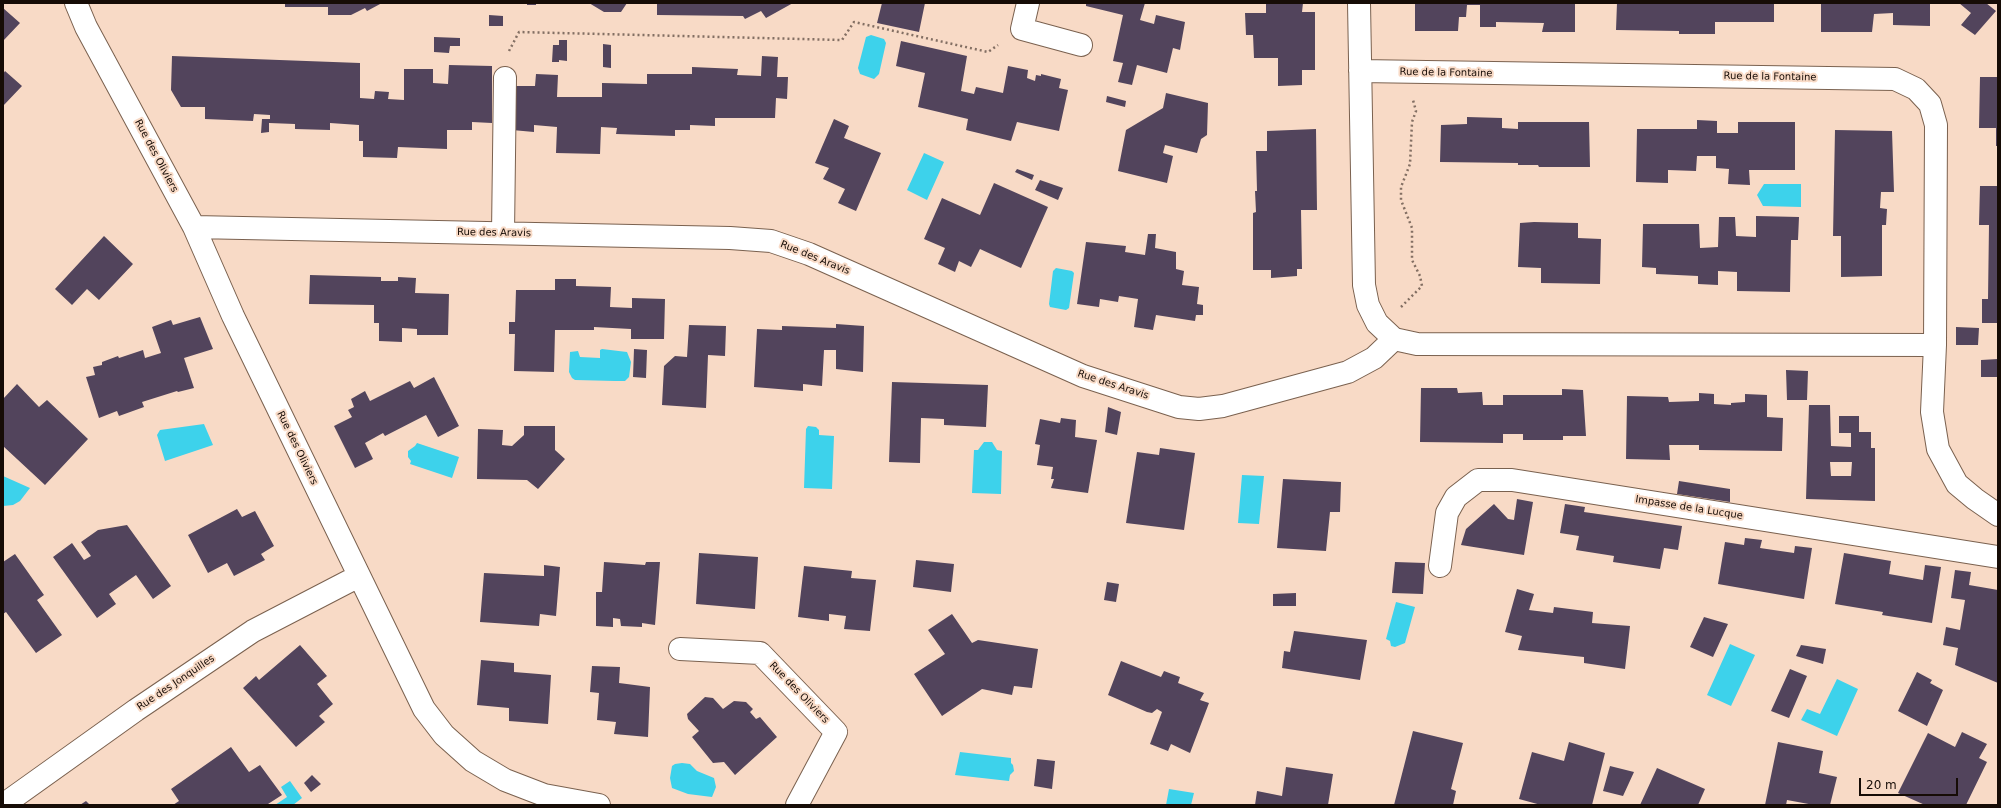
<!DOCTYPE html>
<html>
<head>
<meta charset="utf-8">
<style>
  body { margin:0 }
  #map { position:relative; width:2001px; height:808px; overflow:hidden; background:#f8dac6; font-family:"DejaVu Sans",sans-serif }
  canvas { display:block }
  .frame { position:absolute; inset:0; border:4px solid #160c06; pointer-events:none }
  .scale { position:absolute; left:1859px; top:778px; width:99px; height:18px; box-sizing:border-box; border:2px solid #160c06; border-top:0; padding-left:5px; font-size:12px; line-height:14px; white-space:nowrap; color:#160c06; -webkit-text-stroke:3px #f8dac6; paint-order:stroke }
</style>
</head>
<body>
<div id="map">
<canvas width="2001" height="808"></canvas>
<div class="frame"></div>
<div class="scale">20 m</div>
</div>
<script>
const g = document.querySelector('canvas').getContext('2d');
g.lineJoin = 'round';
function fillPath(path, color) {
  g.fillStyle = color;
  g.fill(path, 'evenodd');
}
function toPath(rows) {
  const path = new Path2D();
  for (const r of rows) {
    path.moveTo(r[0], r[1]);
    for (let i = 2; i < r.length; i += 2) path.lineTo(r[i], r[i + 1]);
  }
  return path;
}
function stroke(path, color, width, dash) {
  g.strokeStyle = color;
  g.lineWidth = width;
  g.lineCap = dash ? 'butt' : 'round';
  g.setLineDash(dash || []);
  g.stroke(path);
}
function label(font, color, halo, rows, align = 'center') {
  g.font = font + ' "DejaVu Sans",sans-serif';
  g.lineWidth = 4;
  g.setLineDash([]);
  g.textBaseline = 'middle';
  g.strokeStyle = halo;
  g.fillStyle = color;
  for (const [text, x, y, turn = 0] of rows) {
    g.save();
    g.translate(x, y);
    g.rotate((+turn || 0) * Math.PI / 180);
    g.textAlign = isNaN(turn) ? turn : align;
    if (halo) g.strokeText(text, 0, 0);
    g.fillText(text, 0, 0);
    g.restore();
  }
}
fillPath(toPath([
  [871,35,884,39,886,43,879,74,874,79,860,74,858,68,866,37],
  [924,153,944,162,927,200,907,190],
  [1764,184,1801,184,1801,207,1763,206,1757,195],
  [1056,268,1072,271,1074,273,1069,308,1066,310,1050,307,1049,304,1053,271],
  [602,349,627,352,631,362,629,377,625,381,615,381,575,380,572,378,569,372,570,352,578,351,580,357,600,358,600,350],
  [204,424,213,445,165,461,157,435,160,430],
  [808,426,816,427,819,430,819,435,834,436,832,489,804,488,806,429],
  [984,442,992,442,997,450,1002,451,1001,494,972,493,974,450,978,450],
  [417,443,459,457,452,478,410,464,411,461,408,457,408,451,415,446],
  [1242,475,1264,476,1259,524,1238,523],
  [3,476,30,488,20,501,13,505,3,506],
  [1396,602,1415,607,1405,643,1395,647,1391,646,1390,641,1386,639],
  [1730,644,1755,655,1731,706,1707,695],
  [1837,679,1858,689,1837,736,1801,720,1807,709,1820,714],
  [960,752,1011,758,1011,763,1013,765,1014,771,1010,775,1009,781,955,775],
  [682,763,690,764,697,771,714,778,716,787,712,797,688,794,672,788,670,778,672,766,675,764],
  [290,781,302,798,293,805,275,805,287,797,281,787],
  [1169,789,1194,793,1191,805,1166,805]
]), '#3dd2eb');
fillPath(toPath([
  [285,3,382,3,367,11,365,8,351,15,328,15,328,7,285,7],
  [527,3,536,3,536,5,527,5],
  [589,3,627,3,621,12,604,12],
  [657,3,793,3,766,18,761,11,745,19,743,16,657,15],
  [882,3,925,3,919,32,877,23],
  [1086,3,1145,3,1140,20,1154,24,1156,15,1185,22,1180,50,1173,48,1167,73,1137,65,1132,85,1118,82,1123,63,1113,61,1123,15,1086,6],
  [1266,3,1303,3,1302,12,1315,12,1315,70,1302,70,1302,85,1278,86,1278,58,1254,58,1253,35,1246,35,1245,13,1266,13],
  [1415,3,1575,3,1575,32,1542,32,1544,23,1496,22,1496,27,1480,27,1480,5,1467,5,1466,17,1459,17,1458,31,1415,31],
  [1617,3,1774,3,1774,22,1715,22,1715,34,1679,34,1679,31,1616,30],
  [1821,3,1930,3,1930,26,1893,25,1893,13,1874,14,1872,32,1821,32],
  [1959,3,1986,3,1996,11,1975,35,1961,25,1971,13],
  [3,8,20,23,3,41],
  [489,15,503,16,503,26,489,26],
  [434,37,460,38,460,46,450,46,449,53,434,52],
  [559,40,567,40,567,61,559,60,559,62,552,62,553,45,559,45],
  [901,41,967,56,961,91,974,94,976,87,1003,93,1008,66,1028,70,1027,78,1035,81,1036,75,1041,76,1041,74,1061,79,1059,88,1068,90,1059,131,1017,122,1011,141,966,130,968,119,918,107,925,73,896,66],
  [603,44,611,45,611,68,603,67],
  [172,56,360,63,360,98,374,99,375,91,389,92,388,99,404,100,404,69,433,69,433,83,448,84,449,65,492,66,492,123,472,122,472,130,447,130,447,149,398,147,397,158,363,157,363,141,359,141,359,125,330,123,330,130,295,129,295,124,269,123,269,132,261,133,262,119,270,119,270,115,254,114,253,121,205,119,205,107,181,107,171,90],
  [762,56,778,57,777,77,788,77,787,99,776,98,775,118,715,118,715,126,690,125,690,130,675,130,675,136,616,134,617,128,601,127,600,154,556,153,557,127,534,125,534,132,512,130,514,86,535,86,536,74,558,75,557,97,602,97,602,83,647,84,647,74,692,74,692,67,738,69,737,75,761,76],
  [5,71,22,86,3,106,3,74],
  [1980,77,1998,77,1998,146,1996,146,1996,128,1979,128],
  [1166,93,1208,103,1207,135,1201,139,1197,153,1165,145,1163,153,1173,156,1167,183,1118,171,1126,130,1163,108],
  [1107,96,1126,101,1125,107,1106,102],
  [1467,117,1502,118,1502,128,1518,129,1518,122,1589,122,1590,167,1539,167,1538,165,1518,165,1518,163,1440,162,1441,125,1467,124],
  [834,119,849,126,844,138,881,153,856,211,838,203,845,189,823,179,829,168,815,163],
  [1697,120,1717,121,1717,133,1738,133,1738,122,1795,122,1795,170,1749,170,1750,185,1728,184,1729,169,1716,168,1716,156,1697,156,1696,171,1668,170,1668,183,1636,182,1637,129,1697,129],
  [1316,129,1317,210,1301,210,1302,269,1297,269,1297,276,1271,278,1271,270,1253,270,1253,213,1256,212,1255,191,1257,191,1256,151,1267,151,1267,131],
  [1835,130,1892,131,1894,192,1881,192,1880,208,1887,209,1886,225,1882,225,1882,276,1841,277,1841,236,1833,236],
  [1017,169,1034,175,1032,180,1015,172],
  [1040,180,1063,188,1058,200,1035,190],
  [994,183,1048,207,1021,268,980,249,971,267,959,261,955,272,938,264,945,248,924,239,942,198,980,215],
  [1980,186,1998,186,1998,323,1982,323,1982,299,1988,299,1989,225,1979,225],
  [1756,216,1799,217,1798,240,1791,240,1790,292,1737,291,1737,272,1718,271,1718,285,1698,284,1698,276,1656,274,1656,268,1642,267,1643,224,1699,224,1700,248,1718,247,1719,217,1735,217,1736,236,1756,237],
  [1534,222,1578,223,1578,238,1601,239,1600,284,1541,283,1541,268,1518,267,1520,223],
  [1148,234,1156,234,1155,248,1176,252,1176,269,1184,271,1182,285,1199,287,1197,304,1203,305,1203,315,1196,315,1195,321,1156,315,1153,330,1134,327,1138,299,1119,296,1118,302,1100,299,1099,307,1077,304,1086,242,1126,246,1125,252,1145,255],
  [104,236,133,264,99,300,87,289,72,305,55,289],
  [310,275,381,277,381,281,398,281,398,277,416,278,415,293,449,294,448,335,417,335,417,329,402,328,402,342,379,341,379,323,374,323,374,305,309,304],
  [555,279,576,279,576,286,611,287,610,307,632,308,632,298,665,299,664,339,631,339,631,329,594,327,594,330,555,330,554,372,514,371,515,334,509,334,509,322,515,322,516,290,555,290],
  [200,317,213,349,184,358,194,388,178,392,177,391,142,402,144,407,119,416,117,411,99,418,86,377,95,375,93,367,102,365,102,362,118,356,119,358,143,350,145,358,161,353,152,327,171,320,173,325],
  [836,324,864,326,863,372,836,369,836,350,824,350,822,386,803,384,803,391,754,387,757,329,782,330,782,326,836,328],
  [689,325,726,326,725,356,708,355,706,408,662,405,664,366,675,356,687,357],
  [1956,327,1979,328,1978,345,1956,345],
  [634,349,647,350,646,378,633,377],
  [1998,359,1998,377,1981,377,1981,360],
  [1786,370,1808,371,1807,400,1787,400],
  [434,377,459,426,438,437,426,415,385,436,383,433,365,443,373,459,355,468,334,426,352,417,348,410,354,407,351,399,365,391,370,401,410,381,414,388],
  [892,382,988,385,986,427,944,425,944,419,921,418,920,463,889,462],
  [17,384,39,407,47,400,88,439,45,485,3,446,3,399],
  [1421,388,1457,388,1458,393,1482,392,1483,405,1503,405,1503,395,1562,395,1562,389,1583,390,1586,436,1563,436,1563,440,1523,440,1523,434,1503,434,1503,443,1420,442],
  [1699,393,1714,394,1714,404,1731,405,1731,403,1745,402,1745,394,1767,395,1767,417,1783,418,1782,451,1699,450,1699,445,1669,445,1670,460,1626,459,1627,396,1668,397,1669,402,1699,401],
  [1809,405,1830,405,1831,446,1851,447,1851,433,1839,433,1839,416,1859,416,1859,432,1871,432,1871,448,1875,448,1875,501,1806,499],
  [1830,462,1852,462,1851,476,1831,476],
  [1108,407,1121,412,1117,435,1105,432],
  [1061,418,1076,420,1075,437,1097,440,1088,493,1051,488,1054,479,1051,479,1053,467,1037,465,1040,445,1035,444,1040,419,1060,423],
  [524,426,555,426,555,450,565,459,538,489,527,480,477,479,478,429,503,430,502,445,512,446,524,435],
  [1160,448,1195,453,1184,530,1126,523,1137,452,1159,455],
  [1283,479,1341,482,1340,512,1330,512,1326,551,1277,548],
  [1679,481,1730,489,1730,502,1677,494],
  [1517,499,1533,502,1524,555,1461,545,1466,529,1494,504,1508,519,1514,520],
  [1565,504,1585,507,1584,512,1682,526,1678,550,1664,548,1660,569,1613,562,1614,556,1576,550,1579,536,1560,533],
  [237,509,242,517,255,511,274,546,261,554,265,560,234,576,227,563,208,573,188,535],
  [127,525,171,586,153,599,136,575,109,594,116,604,97,618,53,557,72,543,84,560,91,556,81,542,98,530],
  [1745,538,1762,540,1760,548,1794,553,1795,546,1812,548,1804,599,1718,584,1725,542,1744,545],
  [699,553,758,557,755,609,696,604],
  [1844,553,1891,561,1889,574,1923,580,1925,565,1941,567,1932,623,1882,615,1883,612,1835,604],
  [15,554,44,595,37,600,62,635,36,653,6,612,3,614,3,562],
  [916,560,954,564,951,592,913,587],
  [604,562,645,565,646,562,660,562,655,625,642,623,642,627,621,626,620,619,613,618,613,627,596,626,596,592,602,592],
  [1395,562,1425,563,1423,594,1392,593],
  [544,565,560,567,556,616,540,614,539,626,480,622,484,573,544,576],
  [804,566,852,571,851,578,876,580,870,631,844,629,846,616,829,614,829,621,798,617],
  [1955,570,1971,572,1969,585,1998,590,1998,683,1955,665,1958,648,1943,645,1946,627,1960,630,1965,600,1951,598],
  [1107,582,1119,584,1116,602,1104,600],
  [1517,589,1534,594,1529,610,1553,613,1554,607,1593,612,1592,623,1630,626,1625,669,1584,663,1584,657,1518,650,1522,636,1505,632],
  [1296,593,1296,606,1273,606,1273,594],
  [952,614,972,643,978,640,1038,649,1032,688,1014,686,1012,695,982,689,942,716,914,674,945,654,928,630],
  [1704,617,1728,624,1713,657,1690,647],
  [1294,631,1367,640,1360,680,1282,668,1284,651,1290,652],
  [300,645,327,676,317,684,333,704,319,716,325,722,296,747,243,688,256,676,259,680],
  [1801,645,1826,649,1823,664,1796,656],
  [481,660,514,663,514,672,551,675,548,724,509,721,509,708,477,705],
  [1121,661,1161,677,1164,671,1180,677,1178,683,1204,693,1200,700,1209,703,1190,753,1171,744,1168,751,1150,744,1162,712,1157,709,1152,713,1147,712,1108,695],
  [592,666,620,667,619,683,650,687,648,737,614,734,616,722,597,720,599,693,590,692],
  [1790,669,1807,676,1789,718,1771,711],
  [1917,672,1932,680,1930,683,1943,690,1927,726,1898,711],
  [705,697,713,698,723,709,734,701,746,702,753,709,750,712,756,719,760,717,777,737,735,775,724,762,713,763,692,737,699,731,688,719,687,714],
  [1413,731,1463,743,1451,789,1456,791,1453,805,1394,805],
  [1962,732,1987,744,1979,758,1987,762,1966,805,1925,805,1898,793,1928,733,1955,747],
  [1569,742,1605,753,1592,805,1541,805,1519,799,1532,752,1564,761],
  [1778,742,1823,751,1819,773,1837,777,1830,805,1814,805,1787,800,1786,805,1765,805],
  [231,747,249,772,260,765,282,795,268,804,270,805,173,805,179,801,171,789],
  [1037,759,1055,761,1052,789,1034,786],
  [1610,766,1634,772,1623,796,1603,791],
  [1286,767,1333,774,1328,805,1255,805,1257,791,1282,796],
  [1657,768,1705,789,1698,805,1640,805],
  [312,775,321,784,311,792,304,783],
  [86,801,90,805,80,805]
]), '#52445c');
const minor = toPath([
  [76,3,86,27,194,227,233,316,424,709,444,735,473,761,505,780,544,795,599,805],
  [1028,3,1022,29,1081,45],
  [1359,3,1364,285,1368,305,1377,323,1394,339,1417,344,1935,345],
  [1360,71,1895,79,1916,89,1930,104,1936,125,1935,345,1932,412,1938,449,1957,484,1975,499,1998,515],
  [194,227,730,238,771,241,809,254,1083,376,1179,407,1199,409,1223,406,1348,372,1374,358,1394,339],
  [503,233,505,78],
  [1440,566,1447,513,1456,497,1478,480,1512,480,1998,557],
  [680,649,760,653,836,732,797,805],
  [3,805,136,710,253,631,359,576]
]);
stroke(minor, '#7a614f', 24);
stroke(toPath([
  [509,51,519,32,842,40,854,22,988,52,998,45],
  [1401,307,1422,286,1420,276,1412,260,1412,228,1401,200,1401,187,1410,164,1412,122,1416,111,1413,100]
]), '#836f63', 2.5, [2, 3]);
stroke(minor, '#fff', 22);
label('10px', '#160c06', '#f8dac6', [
  ["Rue de la Fontaine",1446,73,1],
  ["Rue de la Fontaine",1770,77,1],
  ["Rue des Oliviers",156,156,62],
  ["Rue des Aravis",494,233,1],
  ["Rue des Aravis",815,258,22],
  ["Rue des Aravis",1113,385,18],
  ["Rue des Oliviers",297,448,64],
  ["Impasse de la Lucque",1689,508,9],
  ["Rue des Jonquilles",176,683,-34],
  ["Rue des Oliviers",799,693,46]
]);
</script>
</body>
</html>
